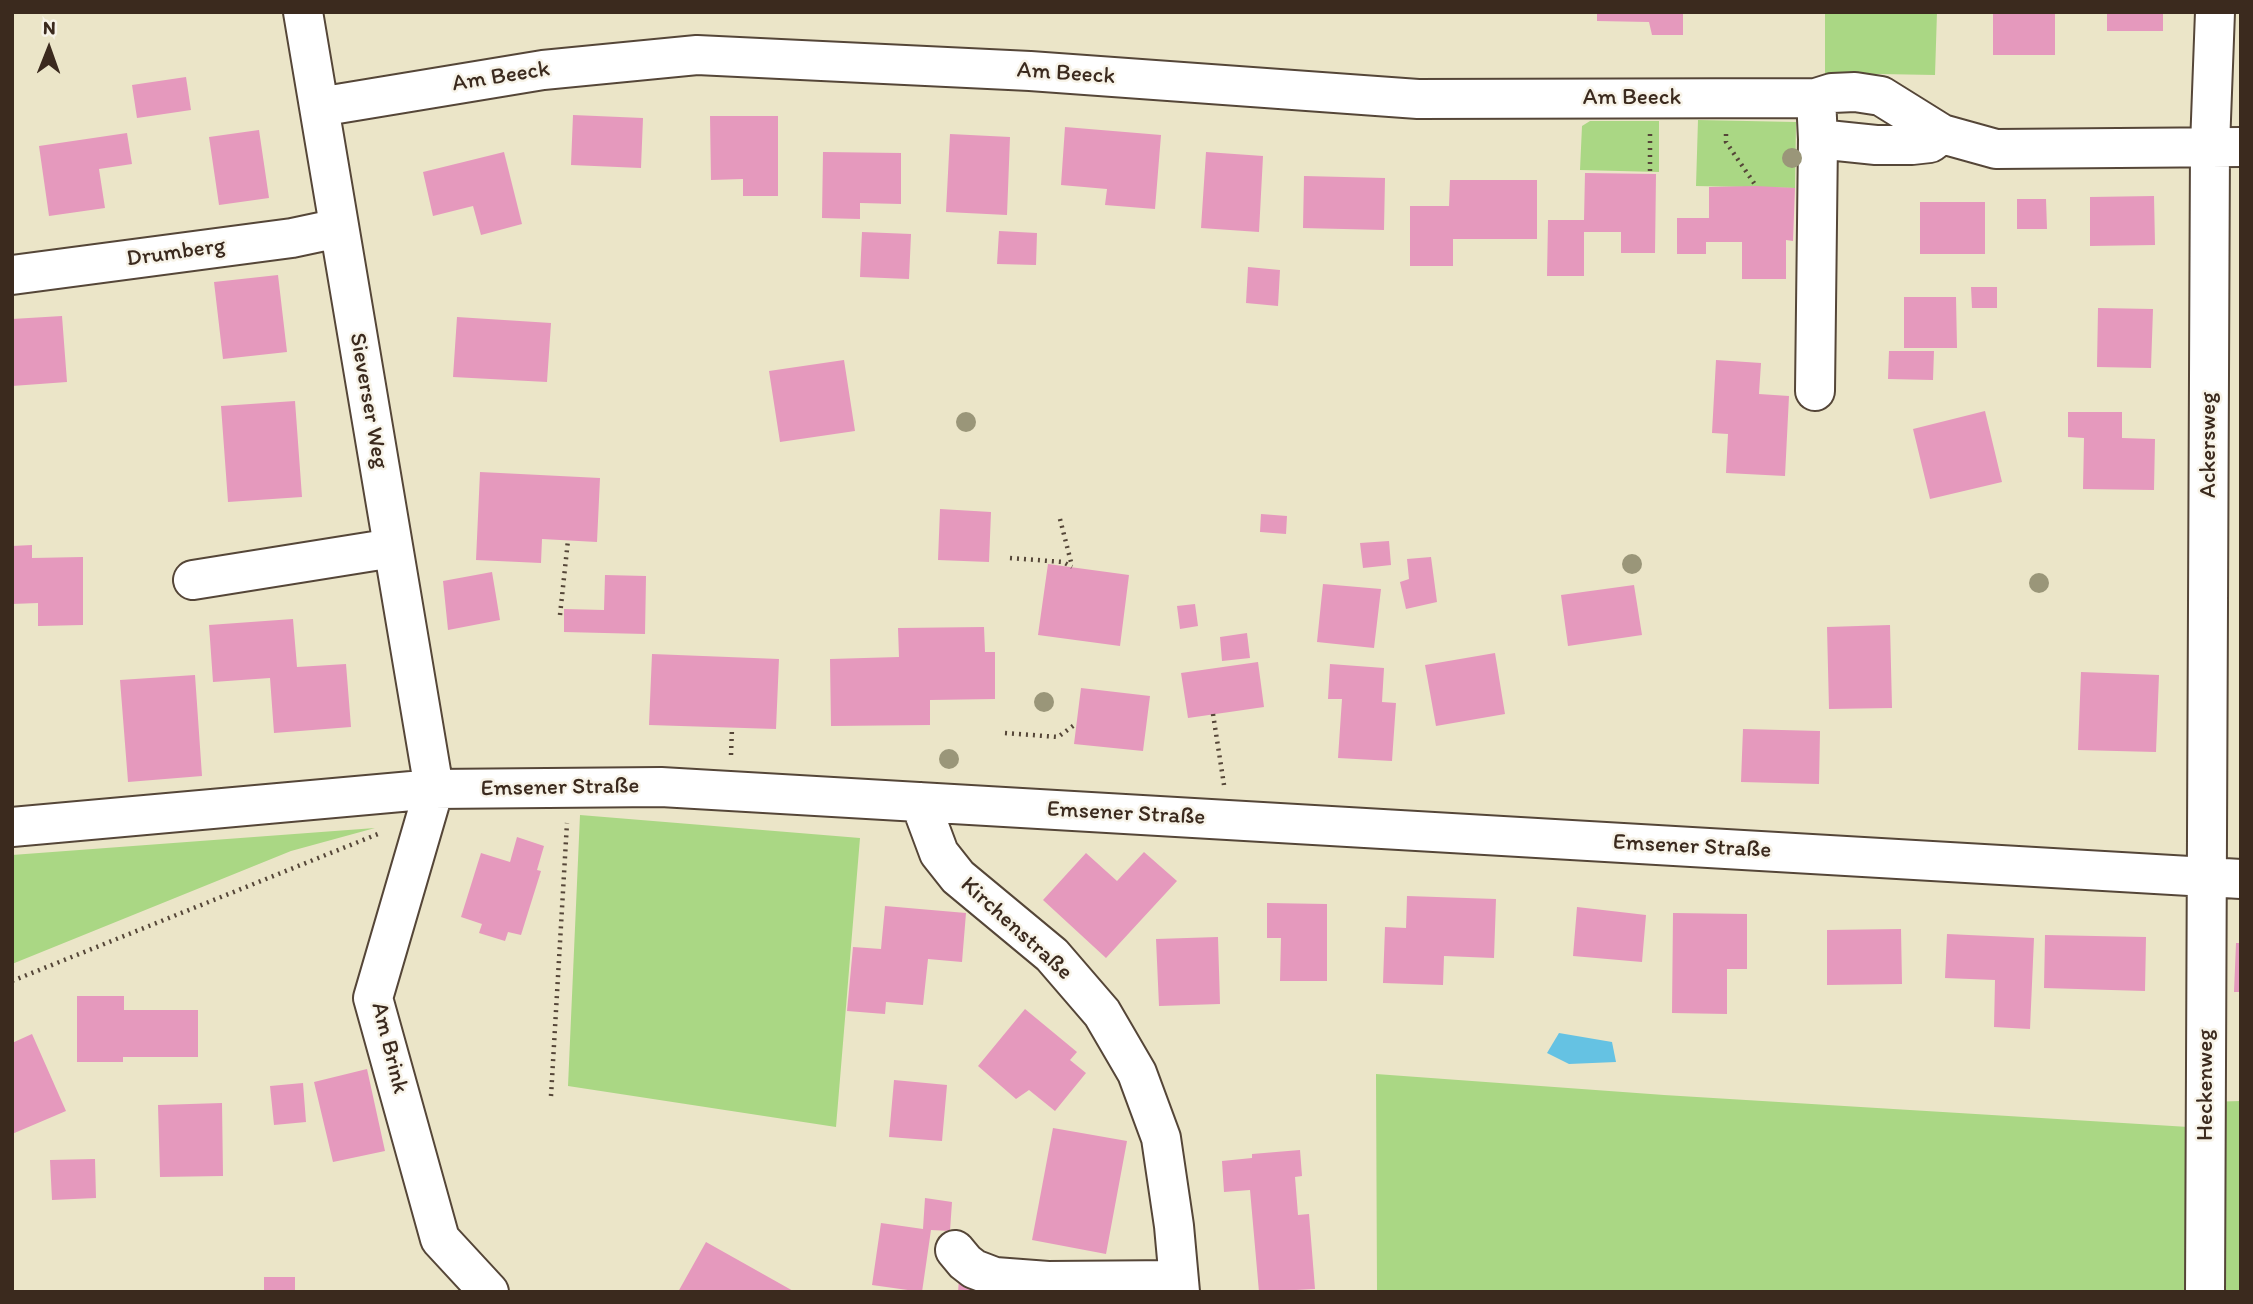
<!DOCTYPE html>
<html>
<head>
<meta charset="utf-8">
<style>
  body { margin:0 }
  #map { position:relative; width:2253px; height:1304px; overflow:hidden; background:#ebe5c8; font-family:Itim,sans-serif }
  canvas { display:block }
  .frame { position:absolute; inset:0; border:14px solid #3b2a1e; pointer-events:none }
  .north { position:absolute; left:14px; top:14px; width:70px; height:70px; -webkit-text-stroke:5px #f7f3e8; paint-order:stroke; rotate:1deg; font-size:19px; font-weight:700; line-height:28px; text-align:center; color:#3b2a1e }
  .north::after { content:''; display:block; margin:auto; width:24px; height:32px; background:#3b2a1e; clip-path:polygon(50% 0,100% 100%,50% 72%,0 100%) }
</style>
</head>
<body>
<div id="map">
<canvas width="2253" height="1304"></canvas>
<div class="frame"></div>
<div class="north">N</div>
</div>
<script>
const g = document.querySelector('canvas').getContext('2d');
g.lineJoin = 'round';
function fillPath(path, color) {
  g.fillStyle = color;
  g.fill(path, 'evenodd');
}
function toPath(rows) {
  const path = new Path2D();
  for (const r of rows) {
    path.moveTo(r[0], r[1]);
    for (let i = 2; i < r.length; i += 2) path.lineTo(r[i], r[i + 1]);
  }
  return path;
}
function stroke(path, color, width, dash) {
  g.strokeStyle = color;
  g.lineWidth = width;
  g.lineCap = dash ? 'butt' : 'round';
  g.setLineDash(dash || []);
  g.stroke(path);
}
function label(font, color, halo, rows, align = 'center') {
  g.font = font + ' Itim,sans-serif';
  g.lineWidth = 5;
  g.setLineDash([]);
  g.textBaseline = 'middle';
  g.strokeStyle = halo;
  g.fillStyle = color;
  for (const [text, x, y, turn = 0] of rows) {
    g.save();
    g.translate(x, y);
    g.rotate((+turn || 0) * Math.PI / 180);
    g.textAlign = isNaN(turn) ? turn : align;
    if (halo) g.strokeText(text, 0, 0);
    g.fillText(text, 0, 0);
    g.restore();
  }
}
fillPath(toPath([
  [1825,12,1937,12,1935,75,1825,73],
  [1698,120,1796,122,1795,188,1696,186],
  [1590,121,1659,121,1659,172,1580,170,1582,126],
  [580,815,860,838,836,1127,568,1086],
  [375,828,291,851,12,964,12,855],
  [1376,1074,1664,1095,2205,1128,2206,1102,2241,1101,2241,1292,1377,1292]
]), '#aad784');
fillPath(toPath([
  [1559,1033,1612,1042,1616,1062,1569,1064,1547,1053]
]), '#65c2e3');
fillPath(toPath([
  [1597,12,1683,12,1683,35,1652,35,1649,22,1597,21],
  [1993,12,2055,12,2055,55,1993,55],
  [2107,12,2163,12,2163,31,2107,31],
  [186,77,191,110,137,118,132,85],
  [573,115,643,118,641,168,571,165],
  [710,116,778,116,778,196,743,196,743,179,711,180],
  [1065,127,1161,135,1155,209,1105,205,1107,189,1061,185],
  [259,130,269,198,219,205,209,137],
  [127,133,132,164,99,169,105,208,49,216,39,146],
  [950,134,1010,137,1007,215,946,212],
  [504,152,522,224,481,235,473,206,433,216,423,172],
  [823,152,901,153,901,204,860,203,860,219,822,218],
  [1206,152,1263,156,1259,232,1201,228],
  [1585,173,1656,174,1655,253,1621,253,1621,232,1584,232,1584,276,1547,276,1548,220,1584,220],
  [1304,176,1385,178,1384,230,1303,228],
  [1450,180,1537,180,1537,239,1453,239,1453,266,1410,266,1410,206,1449,206],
  [1756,186,1795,188,1793,241,1786,240,1786,279,1742,279,1742,242,1706,242,1706,254,1677,254,1677,218,1709,218,1709,187],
  [2154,196,2155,245,2090,246,2090,197],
  [2017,199,2046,199,2047,229,2017,229],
  [1920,202,1985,202,1985,254,1920,254],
  [999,231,1037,233,1036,265,997,264],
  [862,232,911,234,909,279,860,277],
  [1248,267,1280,270,1278,306,1246,303],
  [278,275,287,352,223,359,214,282],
  [1971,287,1997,287,1997,308,1972,308],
  [1904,297,1956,297,1957,348,1904,348],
  [2098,308,2153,309,2151,368,2097,367],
  [62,316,67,382,12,386,12,319],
  [457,317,551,323,547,382,453,377],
  [1889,351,1934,351,1933,380,1888,379],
  [844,360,855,431,780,442,769,371],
  [1716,360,1761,363,1759,394,1789,396,1785,476,1726,473,1728,434,1712,433],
  [295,401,302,497,228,502,221,406],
  [1985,411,2002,482,1930,499,1913,429],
  [2068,412,2122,412,2122,438,2155,439,2154,490,2083,489,2084,438,2068,437],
  [480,472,600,478,597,542,542,539,541,563,476,560],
  [940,509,991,512,989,562,938,560],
  [1261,514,1287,516,1286,534,1260,532],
  [1389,541,1391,565,1363,568,1360,543],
  [32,545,32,558,83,557,83,625,38,626,38,603,12,604,12,546],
  [1431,557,1437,602,1406,609,1400,582,1409,579,1407,559],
  [1048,564,1129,575,1120,646,1038,635],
  [492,572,500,620,448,630,443,581],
  [605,575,646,576,645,634,564,632,564,609,604,610],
  [1323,584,1381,589,1374,648,1317,642],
  [1634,585,1642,635,1568,646,1561,595],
  [1195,604,1198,626,1180,629,1177,606],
  [293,619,297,667,346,664,351,727,274,733,270,678,213,682,209,625],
  [1890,625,1892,708,1829,709,1827,627],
  [984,627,985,652,995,652,995,699,930,700,930,725,831,726,830,659,899,657,898,628],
  [1247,633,1250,658,1222,661,1220,637],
  [1495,653,1505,714,1436,726,1425,665],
  [652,654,779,659,776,729,649,725],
  [1258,662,1264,707,1188,718,1181,673],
  [1330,664,1384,668,1382,702,1396,703,1392,761,1338,758,1342,699,1328,699],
  [2081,672,2159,675,2156,752,2078,750],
  [195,675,202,776,128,782,120,680],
  [1081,688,1150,696,1143,751,1074,744],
  [1743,729,1820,731,1819,784,1741,782],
  [517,837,544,846,537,870,541,871,521,935,508,932,505,941,479,933,482,924,461,917,481,853,510,862],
  [1144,852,1177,881,1106,958,1043,900,1086,853,1117,881],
  [1407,896,1496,899,1494,958,1444,956,1443,985,1383,983,1385,927,1406,928],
  [1267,903,1327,904,1327,981,1280,981,1281,938,1267,938],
  [885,906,966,913,962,962,928,959,923,1005,886,1002,885,1014,847,1011,853,947,881,949],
  [1577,907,1646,915,1642,962,1573,956],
  [1673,913,1747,914,1747,969,1727,969,1727,1014,1672,1013],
  [1901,929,1902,984,1827,985,1827,930],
  [1947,934,2034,938,2030,1029,1994,1027,1995,980,1945,978],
  [2045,935,2146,937,2145,991,2044,988],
  [1218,937,1220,1004,1159,1006,1156,939],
  [2236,943,2241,943,2241,992,2234,992],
  [77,996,124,996,124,1010,198,1010,198,1057,123,1057,123,1062,77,1062],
  [1025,1009,1077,1052,1070,1060,1086,1073,1055,1111,1029,1090,1016,1099,978,1066],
  [32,1034,66,1111,12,1134,12,1043],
  [367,1069,385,1151,333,1162,314,1082],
  [894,1080,947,1085,942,1141,889,1137],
  [303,1083,306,1122,274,1125,270,1086],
  [222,1103,223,1176,160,1177,158,1105],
  [1053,1128,1127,1141,1106,1254,1032,1240],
  [1300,1150,1302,1176,1295,1177,1298,1215,1309,1214,1315,1289,1259,1292,1250,1190,1224,1192,1222,1161,1252,1158,1252,1154],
  [95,1159,96,1198,52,1200,50,1160],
  [925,1198,952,1202,950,1231,931,1230,922,1292,872,1285,881,1223,923,1229],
  [706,1242,795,1292,678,1292],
  [264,1277,295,1277,295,1292,264,1292],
  [959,1279,989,1292,958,1292]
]), '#e599bd');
const minor = toPath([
  [303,12,434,789,373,998,440,1239,489,1292],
  [319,107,543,70,697,55,1030,71,1418,99,1816,98],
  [1818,139,1876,145,1912,145,1930,143,1942,134],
  [12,275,292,238,339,228],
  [1815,391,1818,139,1816,98,1832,93,1855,92,1881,96,1942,134,1996,149,2241,147],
  [193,580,393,548],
  [920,802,939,853,958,877,1052,955,1102,1013,1137,1073,1161,1138,1174,1226,1180,1292],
  [12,827,434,789,661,787,2241,879],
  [955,1250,965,1262,974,1269,995,1277,1048,1281,1179,1280],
  [2205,1292,2210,146,2215,12]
]);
stroke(minor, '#554638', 42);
stroke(toPath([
  [1650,134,1650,171],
  [1726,134,1726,142,1756,186],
  [1060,519,1072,566],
  [1010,558,1063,562,1072,567],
  [560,615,568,540],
  [1213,714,1224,785],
  [1005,733,1058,737,1077,723],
  [731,755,732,728],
  [12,981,378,834],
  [551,1096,567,823]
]), '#554638', 4.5, [2, 5]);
stroke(minor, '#fff', 38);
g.fillStyle = '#9a9679';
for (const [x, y] of [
  [1792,158],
  [966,422],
  [1632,564],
  [2039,583],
  [1044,702],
  [949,759]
]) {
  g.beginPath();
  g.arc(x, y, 10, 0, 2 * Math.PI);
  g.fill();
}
label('23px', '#3b2a1e', '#f7f3e8', [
  ["Am Beeck",1066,74,4],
  ["Am Beeck",501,77,-9],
  ["Am Beeck",1632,98],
  ["Drumberg",176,253,-8],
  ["Sieverser Weg",368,401,80],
  ["Ackersweg",2209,445,-90],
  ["Emsener Straße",560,788,-1],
  ["Emsener Straße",1126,814,3],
  ["Emsener Straße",1692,847,3],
  ["Kirchenstraße",1016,929,42],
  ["Am Brink",389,1048,76],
  ["Heckenweg",2206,1085,-90]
]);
</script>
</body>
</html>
